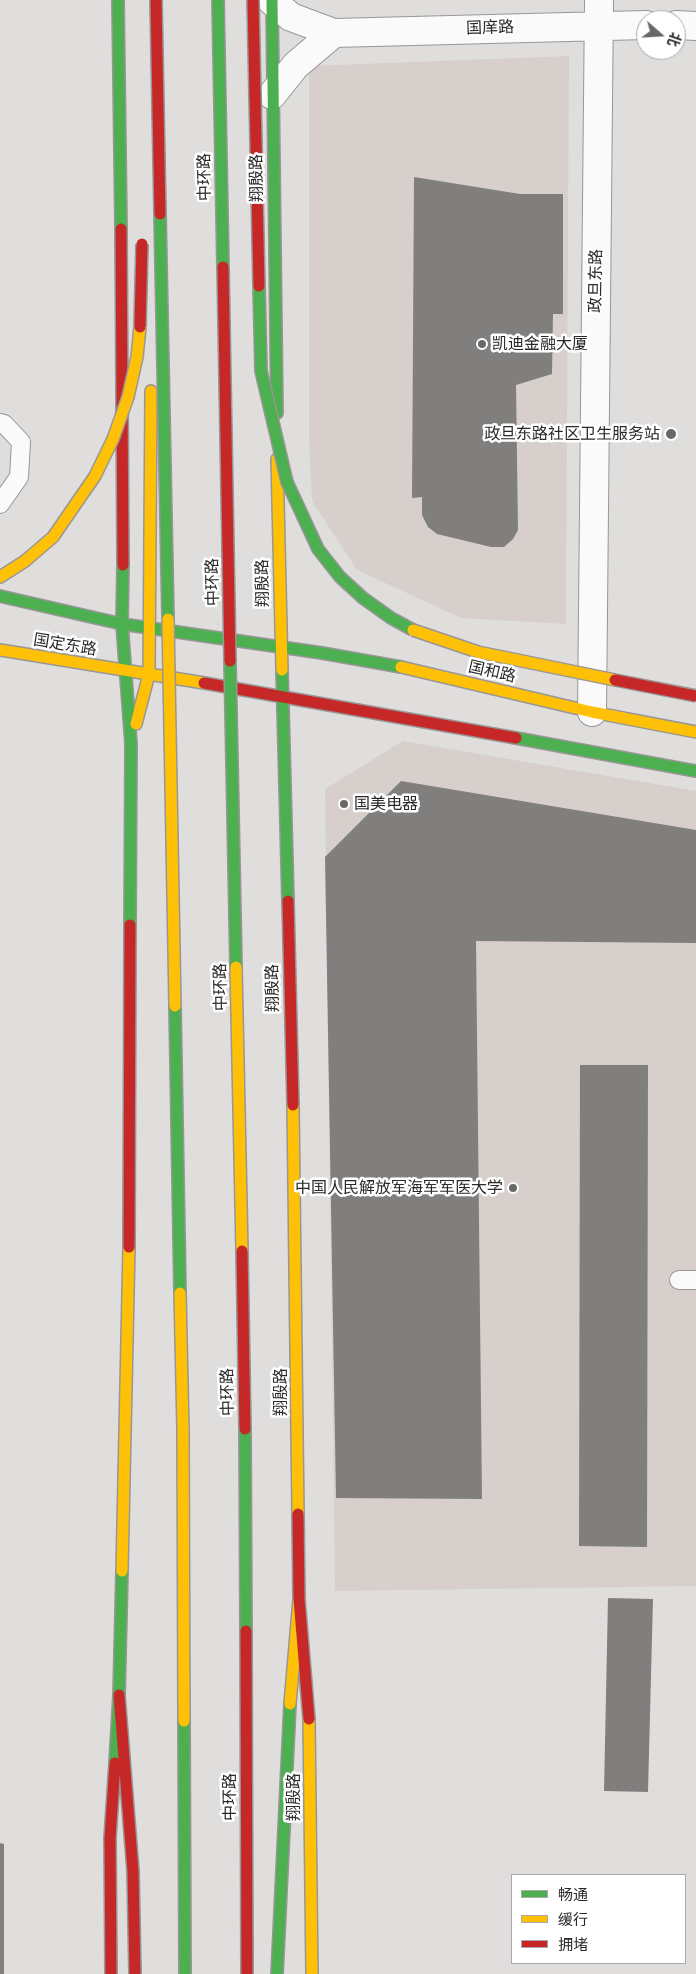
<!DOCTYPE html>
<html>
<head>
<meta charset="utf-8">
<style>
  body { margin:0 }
  #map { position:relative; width:696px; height:1974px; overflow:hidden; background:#e0dedd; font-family:"Work Sans","Noto Sans SC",sans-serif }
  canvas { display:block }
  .legend { position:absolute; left:511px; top:1874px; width:175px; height:90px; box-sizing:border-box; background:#fff; border:1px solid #aaa9a9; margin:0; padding:6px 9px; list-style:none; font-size:15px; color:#2a2928 }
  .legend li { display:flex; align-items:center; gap:10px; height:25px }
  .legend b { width:25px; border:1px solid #aaa9a9 }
  .north { position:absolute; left:636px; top:10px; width:50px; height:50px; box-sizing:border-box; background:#fff; border:1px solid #aaa9a9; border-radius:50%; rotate:109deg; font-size:14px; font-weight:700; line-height:20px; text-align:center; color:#2a2928 }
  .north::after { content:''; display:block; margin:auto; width:18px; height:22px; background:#6a6867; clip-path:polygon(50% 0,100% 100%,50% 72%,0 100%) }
</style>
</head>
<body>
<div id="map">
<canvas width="696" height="1974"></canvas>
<ul class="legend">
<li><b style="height:6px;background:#4caf50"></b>畅通</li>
<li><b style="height:6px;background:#ffc107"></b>缓行</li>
<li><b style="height:6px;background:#c62828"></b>拥堵</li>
</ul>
<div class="north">北</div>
</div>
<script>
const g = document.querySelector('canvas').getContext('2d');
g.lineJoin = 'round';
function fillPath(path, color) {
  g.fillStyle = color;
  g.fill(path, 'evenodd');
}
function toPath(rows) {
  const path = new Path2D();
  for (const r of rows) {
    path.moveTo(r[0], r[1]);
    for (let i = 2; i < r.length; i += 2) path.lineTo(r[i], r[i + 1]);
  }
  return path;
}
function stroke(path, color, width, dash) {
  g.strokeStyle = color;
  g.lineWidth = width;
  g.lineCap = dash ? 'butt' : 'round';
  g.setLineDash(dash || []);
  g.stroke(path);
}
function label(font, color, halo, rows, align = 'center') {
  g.font = font + ' "Work Sans","Noto Sans SC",sans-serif';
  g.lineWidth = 5;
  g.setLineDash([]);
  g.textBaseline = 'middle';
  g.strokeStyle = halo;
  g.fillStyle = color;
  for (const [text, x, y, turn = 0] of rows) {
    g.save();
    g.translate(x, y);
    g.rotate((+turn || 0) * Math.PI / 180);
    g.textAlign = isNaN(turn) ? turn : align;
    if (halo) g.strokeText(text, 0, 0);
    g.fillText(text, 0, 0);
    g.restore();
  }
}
fillPath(toPath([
  [569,56,566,624,461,618,357,570,312,501,309,439,309,66],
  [403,741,696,791,696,1586,335,1591,325,789]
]), '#d6cfcc');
fillPath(toPath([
  [414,177,520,194,563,194,563,314,553,314,552,374,516,385,518,530,513,539,504,547,491,547,437,534,428,527,422,515,422,497,412,498],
  [401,781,696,830,696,943,476,941,482,1499,336,1498,325,857],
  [580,1065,648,1065,647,1547,579,1546],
  [608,1598,653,1599,648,1792,604,1791],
  [0,1843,4,1844,4,1974,0,1974]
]), '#817f7e');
const lane = toPath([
  [0,423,4,424,21,442,19,477,0,504],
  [679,1280,696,1280]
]);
const street = toPath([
  [272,1,291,17,334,33,646,25],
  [676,25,696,26],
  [272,95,296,65,334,33],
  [592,712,599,0]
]);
const fast = toPath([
  [118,0,121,229],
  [272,0,277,413],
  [123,565,122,624,131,744,130,925],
  [0,596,122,624,322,653,401,667],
  [282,670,288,901],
  [516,738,696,771],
  [245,1429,246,1631],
  [184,1721,185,1974],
  [115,1763,119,1695,122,1571],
  [277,1974,290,1704]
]);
const slow = toPath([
  [277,459,282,670],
  [0,577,25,561,53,537],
  [0,650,204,683],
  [401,667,592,712,696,732],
  [136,724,149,674,151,391],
  [293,1105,298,1514],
  [183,1429,184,1721],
  [122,1571,129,1247],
  [290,1704,299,1599],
  [309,1719,312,1974]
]);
const jam = toPath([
  [121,229,123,565],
  [204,683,516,738],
  [288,901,293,1105],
  [129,1247,130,925],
  [298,1514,299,1599,309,1719],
  [246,1631,247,1974],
  [119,1695,133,1871,135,1974],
  [111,1974,110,1838,115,1763]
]);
stroke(lane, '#989696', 20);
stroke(street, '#989696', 30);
stroke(fast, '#989696', 14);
stroke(slow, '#989696', 14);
stroke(jam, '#989696', 14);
stroke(lane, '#fafafa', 18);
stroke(street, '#fafafa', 28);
stroke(fast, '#4caf50', 11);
stroke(slow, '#ffc107', 11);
stroke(jam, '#c62828', 11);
const fastBridge = toPath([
  [218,0,223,267],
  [160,214,168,619],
  [259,286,261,371,287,482,318,549,340,577,363,598,391,618,413,630],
  [230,661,236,967],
  [175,1006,180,1293]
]);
const slowBridge = toPath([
  [53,537,95,476,113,439,128,397,137,357,140,327],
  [168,619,175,1006],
  [413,630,478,652,615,680],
  [236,967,242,1251],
  [180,1293,183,1429]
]);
const jamBridge = toPath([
  [156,0,160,214],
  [253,0,259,286],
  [223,267,230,661],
  [140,327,142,244],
  [615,680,696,696],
  [242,1251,245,1429]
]);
stroke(fastBridge, '#989696', 14, []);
stroke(slowBridge, '#989696', 14, []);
stroke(jamBridge, '#989696', 14, []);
stroke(fastBridge, '#4caf50', 11);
stroke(slowBridge, '#ffc107', 11);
stroke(jamBridge, '#c62828', 11);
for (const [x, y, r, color] of [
  [482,344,5,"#6a6867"],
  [671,434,6,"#6a6867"],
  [344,804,5,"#6a6867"],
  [513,1188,5,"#6a6867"]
]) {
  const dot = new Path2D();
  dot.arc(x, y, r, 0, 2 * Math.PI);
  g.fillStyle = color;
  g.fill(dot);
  stroke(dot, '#fff', 2);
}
label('16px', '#2a2928', '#fff', [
  ["国庠路",490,28,-2],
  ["中环路",205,177,-91],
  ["翔殷路",257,178,-91],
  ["政旦东路",596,281,-89],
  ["中环路",213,582,-91],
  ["翔殷路",263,583,-91],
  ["国定东路",65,645,9],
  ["国和路",492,672,13],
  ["中环路",221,987,-91],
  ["翔殷路",273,988,-91],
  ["中环路",228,1392,-91],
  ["翔殷路",281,1392,-90],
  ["中环路",230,1797,-90],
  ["翔殷路",294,1797,-90]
]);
label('16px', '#2a2928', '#fff', [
  ["凯迪金融大厦",492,344],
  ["政旦东路社区卫生服务站",660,434,"right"],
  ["国美电器",354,804],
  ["中国人民解放军海军军医大学",503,1188,"right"]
], 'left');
</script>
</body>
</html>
